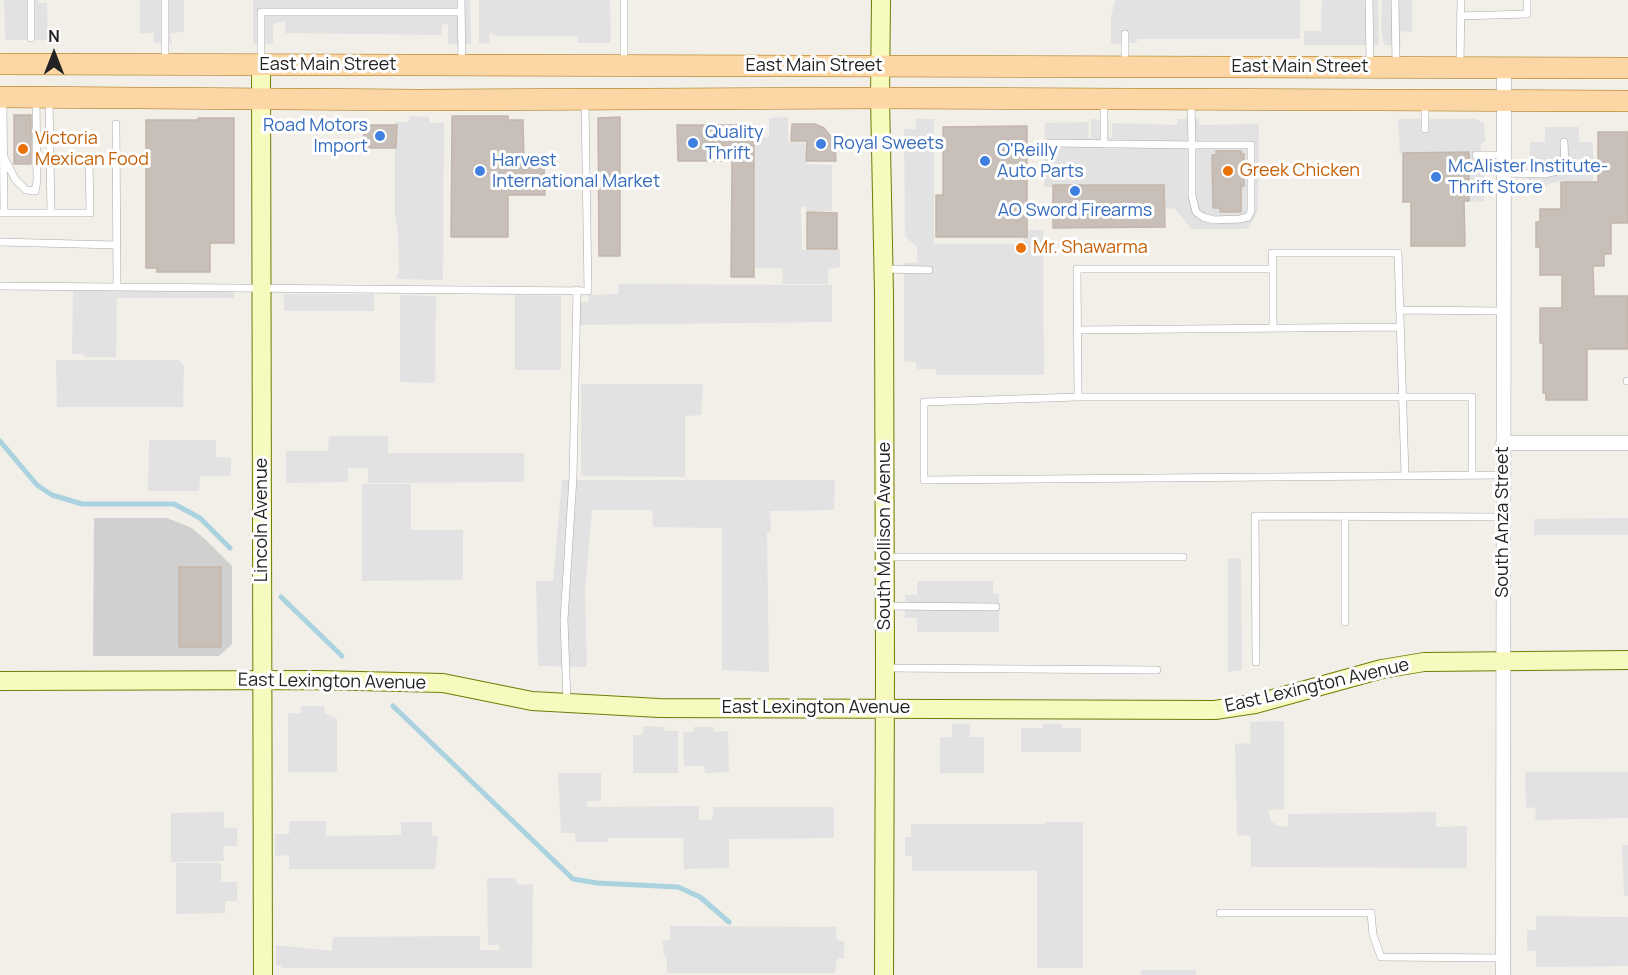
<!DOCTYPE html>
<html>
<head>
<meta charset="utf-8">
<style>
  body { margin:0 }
  #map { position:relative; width:1628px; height:975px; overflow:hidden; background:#f2efe9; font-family:Manrope,sans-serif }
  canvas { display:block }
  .north { position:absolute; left:24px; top:24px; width:60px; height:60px; -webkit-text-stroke:4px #fff; paint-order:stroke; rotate:0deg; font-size:16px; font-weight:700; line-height:24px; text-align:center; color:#222 }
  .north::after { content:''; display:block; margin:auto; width:21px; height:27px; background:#222; clip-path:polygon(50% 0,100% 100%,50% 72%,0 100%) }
</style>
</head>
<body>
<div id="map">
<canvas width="1628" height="975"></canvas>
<div class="north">N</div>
</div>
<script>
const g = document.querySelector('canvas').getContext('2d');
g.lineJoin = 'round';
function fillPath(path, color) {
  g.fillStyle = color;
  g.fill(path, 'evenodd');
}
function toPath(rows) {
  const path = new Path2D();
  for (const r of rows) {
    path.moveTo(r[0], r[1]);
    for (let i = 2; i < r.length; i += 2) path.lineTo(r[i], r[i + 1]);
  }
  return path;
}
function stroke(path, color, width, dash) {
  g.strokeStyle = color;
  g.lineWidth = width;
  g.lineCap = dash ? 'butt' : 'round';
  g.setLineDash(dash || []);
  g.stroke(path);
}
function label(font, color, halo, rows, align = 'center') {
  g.font = font + ' Manrope,sans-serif';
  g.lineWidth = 6;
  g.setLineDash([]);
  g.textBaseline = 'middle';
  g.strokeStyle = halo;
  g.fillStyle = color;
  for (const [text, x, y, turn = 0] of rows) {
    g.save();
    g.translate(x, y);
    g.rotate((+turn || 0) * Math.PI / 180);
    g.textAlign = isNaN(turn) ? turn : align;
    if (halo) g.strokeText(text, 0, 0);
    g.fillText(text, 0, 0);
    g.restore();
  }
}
fillPath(toPath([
  [94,518,167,518,192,528,206,540,232,566,232,644,219,656,93,656]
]), '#d0d0d0');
fillPath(toPath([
  [4,0,38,0,38,3,47,3,48,40,5,40],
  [140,0,184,0,184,32,171,33,172,44,154,43,154,33,140,33],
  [253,0,470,0,471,44,448,44,448,25,446,23,442,25,441,35,285,33,286,21,275,23,273,26,273,44,253,44],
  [479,0,610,0,611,43,578,43,577,36,497,36,491,32,489,34,490,44,479,43],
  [1115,0,1300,0,1300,39,1138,39,1136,43,1111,44,1111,18],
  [1322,0,1378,0,1379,45,1304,45,1304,31,1321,31],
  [1382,0,1412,0,1412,32,1399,31,1401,46,1384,45,1381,27],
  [409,116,429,117,429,123,444,123,443,280,396,279,399,271,398,234,395,215,395,122,409,122],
  [788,117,788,142,805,143,806,164,832,165,832,211,806,211,806,207,801,207,802,250,840,249,840,267,828,269,828,284,783,284,782,268,755,268,755,137,769,137,769,118],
  [916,119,934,119,934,244,1023,244,1024,230,1043,230,1044,375,936,375,936,369,917,369,916,362,904,361,904,263,917,263,917,247,905,236,904,129,916,129],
  [1091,119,1109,120,1109,138,1112,137,1112,123,1177,125,1178,119,1199,119,1199,125,1259,124,1258,210,1253,221,1246,229,1192,229,1175,209,1163,208,1162,187,1044,187,1045,123,1089,122,1088,137,1091,138],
  [1398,119,1475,119,1484,123,1485,142,1481,143,1481,163,1485,166,1484,201,1466,202,1466,155,1400,154],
  [1545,127,1579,127,1579,142,1593,142,1593,184,1566,184,1563,180,1545,185,1528,184,1528,167,1544,167,1546,163,1530,162,1530,142,1545,142],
  [619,284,832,285,832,322,580,325,580,302,588,302,589,295,618,294],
  [234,290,234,298,117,298,116,357,84,357,84,354,72,354,73,291],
  [284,294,374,294,374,311,284,311],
  [400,295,436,296,435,383,400,382],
  [515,295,561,296,561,370,515,370],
  [56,360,179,360,184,366,183,407,57,407],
  [581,384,703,384,701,415,685,416,685,477,581,476],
  [329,436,388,436,388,453,524,453,524,482,368,483,368,468,348,468,348,482,286,483,286,451,328,451],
  [149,440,216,440,216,457,231,458,231,476,200,476,199,491,148,491],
  [562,480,835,480,834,510,770,511,771,531,767,532,769,672,722,670,722,528,653,527,652,510,592,510,585,590,587,667,538,666,536,581,553,581],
  [362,484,411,484,411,530,463,530,463,580,362,581],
  [1628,518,1628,535,1534,535,1534,519],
  [1241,558,1242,670,1228,672,1228,559],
  [917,581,993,581,993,593,999,594,999,632,917,632,917,618,905,618,905,595,917,595],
  [301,706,324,706,325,713,337,719,337,772,288,772,288,713,301,713],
  [1284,721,1284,809,1268,810,1271,821,1276,825,1288,827,1288,814,1436,812,1436,827,1467,826,1467,868,1251,867,1251,836,1237,835,1235,744,1251,743,1250,722],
  [952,724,970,724,970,737,984,737,984,773,940,773,940,737,952,737],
  [1043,724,1062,724,1062,728,1081,728,1081,752,1021,752,1021,728,1043,728],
  [643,726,664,727,665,731,678,731,678,773,633,773,633,735,643,735],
  [694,727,713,727,714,732,728,731,729,772,705,773,704,766,684,766,683,732,693,732],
  [1525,772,1628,772,1628,818,1535,820,1536,808,1526,807],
  [558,773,601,773,601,801,587,801,587,807,699,806,699,820,712,820,714,807,834,807,834,838,729,839,729,868,684,869,683,838,608,838,607,842,576,842,575,833,561,833],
  [224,812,224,828,237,828,237,846,223,846,224,861,171,862,171,813],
  [290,821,326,821,326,836,401,835,401,822,432,822,432,836,438,837,435,869,289,869,289,855,275,856,275,834,289,834],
  [1046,822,1083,822,1083,968,1037,968,1037,871,912,871,912,856,905,856,905,837,911,837,911,824,1045,824],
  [1622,845,1628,845,1628,896,1624,896],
  [176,863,221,863,221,882,237,882,237,901,225,901,225,913,176,914],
  [487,878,516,878,517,885,533,884,532,968,282,968,281,966,276,965,276,945,332,951,333,937,480,936,480,950,500,950,499,945,488,945],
  [1536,916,1628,917,1628,966,1536,967,1536,951,1527,951,1527,930,1536,930],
  [670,926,836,927,836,938,839,941,844,941,844,959,839,958,836,962,835,973,667,973,667,958,664,954,662,941,670,940],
  [1141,970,1196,970,1196,975,1141,975]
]), '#e2e2e2');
stroke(toPath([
  [0,441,37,485,52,495,82,504,174,504,200,518,230,548],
  [281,597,342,656],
  [393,706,573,879,597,883,678,887,700,897,729,922]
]), '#aad3df', 5);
const building = toPath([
  [14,115,31,115,31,164,14,164,14,115],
  [452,116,508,116,508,120,523,120,524,165,544,166,545,195,508,195,508,237,451,237,452,116],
  [620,117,620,256,599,256,598,118,620,117],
  [198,118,234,118,234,243,210,243,210,272,157,272,157,268,146,268,146,120,198,120,198,118],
  [792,124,815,124,824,128,835,142,836,161,806,161,807,141,791,141,792,124],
  [364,125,397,125,396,148,363,148,364,125],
  [677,125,754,125,754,277,731,277,732,161,678,161,677,125],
  [1027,126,1027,237,936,237,936,195,943,195,943,127,1027,126],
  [1598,132,1628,132,1628,223,1611,223,1611,254,1604,254,1604,266,1593,266,1594,296,1628,296,1628,349,1587,349,1587,400,1546,400,1546,393,1543,393,1543,343,1540,343,1540,308,1562,308,1562,275,1540,275,1540,247,1536,247,1536,222,1540,222,1540,209,1561,209,1561,182,1598,182,1598,132],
  [1216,151,1241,151,1241,154,1244,154,1244,186,1241,186,1241,212,1220,212,1220,208,1213,208,1212,155,1216,155,1216,151],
  [1469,152,1469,201,1464,201,1465,246,1411,246,1411,202,1403,202,1403,153,1469,152],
  [1053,185,1164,185,1165,227,1053,228,1053,185],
  [807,212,837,213,837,249,807,249,807,212],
  [179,567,221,567,221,647,179,647,179,567]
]);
fillPath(building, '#c7bfb8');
stroke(building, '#c4b6ab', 1.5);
const lane = toPath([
  [31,0,31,38],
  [165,0,165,62],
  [461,0,462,63],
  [624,0,624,63],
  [1369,0,1370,64],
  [1395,0,1396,64],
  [1460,16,1527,14,1527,0],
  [261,61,261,12,461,12],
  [1125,65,1125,34],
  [1460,65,1461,0],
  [49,99,51,213],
  [3,100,4,213],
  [1104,102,1104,144],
  [116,124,117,287],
  [1425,129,1425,103],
  [1050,143,1192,145,1191,100],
  [1192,145,1251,145,1251,211,1248,217,1240,219,1214,220,1203,217,1196,212,1192,196,1192,145],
  [1476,155,1503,155],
  [4,157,15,179,26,190,35,191,37,181,36,98],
  [1503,173,1545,174,1565,169,1564,142],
  [0,213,90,213,89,159],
  [0,242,116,245],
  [884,269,929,270],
  [0,286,588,291,585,101],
  [1399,310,1503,311],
  [1273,328,1273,269],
  [1078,330,1399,327],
  [1627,381,1628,381],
  [1078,397,1077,269,1273,269,1272,253,1398,253,1405,475],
  [1472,475,1472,397,1078,397,924,402,924,480,1503,475],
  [1345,517,1345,622],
  [887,557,1183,557],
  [885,606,996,607],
  [1256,662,1255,516,1503,517],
  [885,668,1157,670],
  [567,701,564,620,573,477,577,290],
  [1220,913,1371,913,1373,935,1381,957,1503,958]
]);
const street = toPath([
  [1503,443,1628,443],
  [1503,975,1504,69]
]);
const secondary = toPath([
  [881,0,880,98,884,294,885,668,884,975],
  [261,65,263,975],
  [0,681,317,680,443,683,532,701,659,708,1215,710,1255,704,1382,669,1424,662,1628,660]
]);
const primary = toPath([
  [0,64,1628,68],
  [0,97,417,100,880,98,1628,101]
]);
stroke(lane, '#a9a9a9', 8);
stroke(street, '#a9a9a9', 15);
stroke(secondary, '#707d05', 20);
stroke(primary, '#a06b00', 22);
stroke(lane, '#fff', 7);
stroke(street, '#fff', 14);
stroke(secondary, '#f7fabf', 18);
stroke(primary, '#fcd6a4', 21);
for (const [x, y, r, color] of [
  [380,136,6,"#3f7fe0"],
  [693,143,6,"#3f7fe0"],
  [821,144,6,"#3f7fe0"],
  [23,149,6,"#e8710a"],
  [985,161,6,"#3f7fe0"],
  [480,171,6,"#3f7fe0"],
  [1228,171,6,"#e8710a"],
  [1436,177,6,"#3f7fe0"],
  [1075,191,6,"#3f7fe0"],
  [1021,248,6,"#e8710a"]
]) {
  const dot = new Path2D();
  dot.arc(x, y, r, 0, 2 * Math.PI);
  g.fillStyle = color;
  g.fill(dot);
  stroke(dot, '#fff', 2);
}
label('18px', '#222', '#fff', [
  ["East Main Street",328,65],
  ["East Main Street",814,66],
  ["East Main Street",1300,67],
  ["Lincoln Avenue",262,520,-90],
  ["South Anza Street",1503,522,-90],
  ["South Mollison Avenue",885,536,-90],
  ["East Lexington Avenue",332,682,1],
  ["East Lexington Avenue",1317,686,-13],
  ["East Lexington Avenue",816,708]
]);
label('18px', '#366cbe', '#fff', [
  ["Road Motors",368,126,"right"],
  ["Import",368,147,"right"],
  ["Quality",705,133],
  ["Thrift",705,154],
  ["Royal Sweets",833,144],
  ["O'Reilly",997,151],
  ["Auto Parts",997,172],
  ["Harvest",492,161],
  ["International Market",492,182],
  ["McAlister Institute-",1448,167],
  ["Thrift Store",1448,188],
  ["AO Sword Firearms",1075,211,"center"]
], 'left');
label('18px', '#c56008', '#fff', [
  ["Victoria",35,139],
  ["Mexican Food",35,160],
  ["Greek Chicken",1240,171],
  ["Mr. Shawarma",1033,248]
], 'left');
</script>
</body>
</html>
